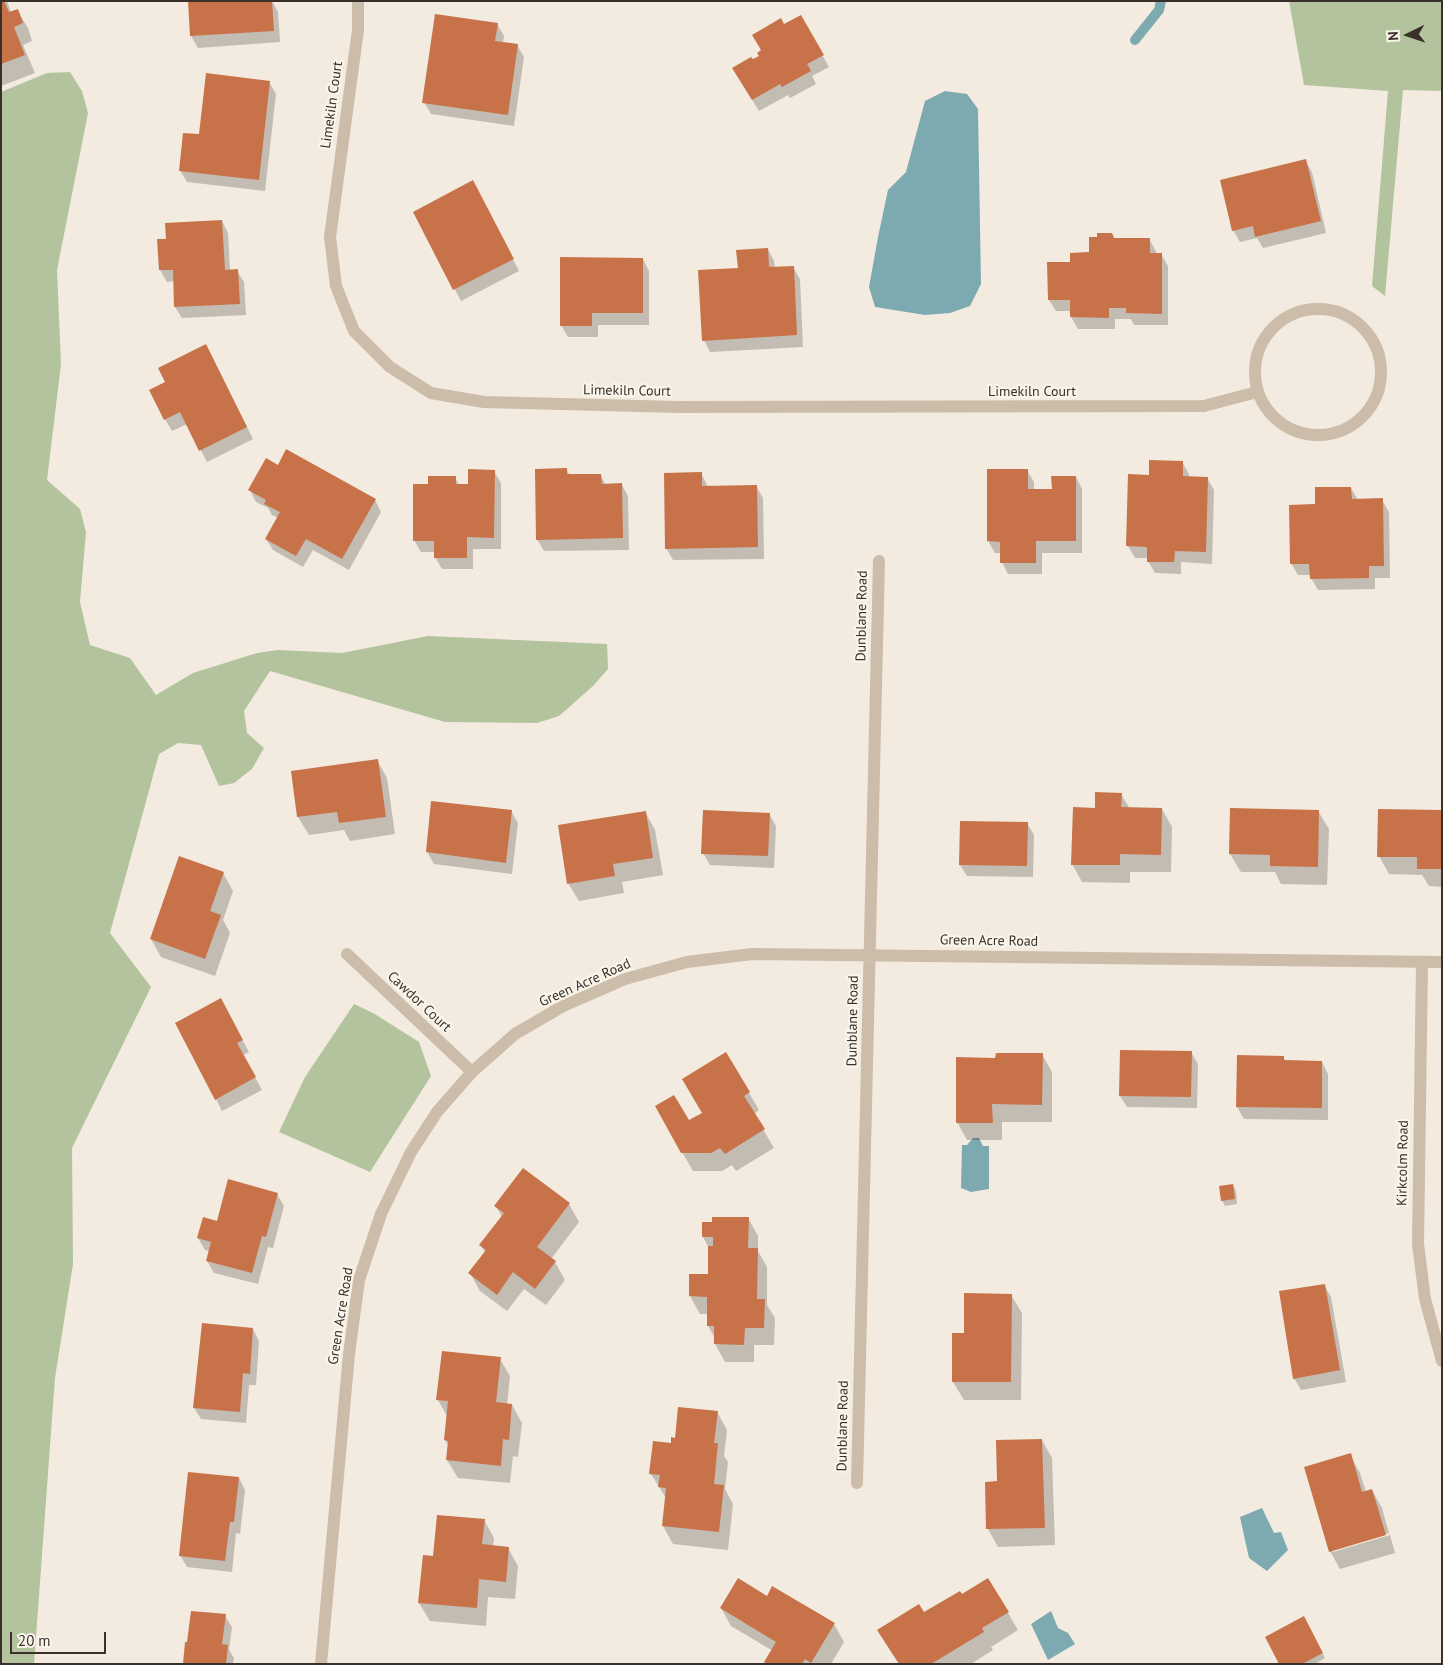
<!DOCTYPE html>
<html>
<head>
<meta charset="utf-8">
<style>
  body { margin:0 }
  #map { position:relative; width:1443px; height:1665px; overflow:hidden; background:#f3ebdf; font-family:"PT Sans",sans-serif }
  canvas { display:block }
  .frame { position:absolute; inset:0; border:2px solid #39302a; pointer-events:none }
  .north { position:absolute; left:1383px; top:10px; width:50px; height:50px; -webkit-text-stroke:4px #faf5eb; paint-order:stroke; rotate:266deg; font-size:14px; font-weight:700; line-height:20px; text-align:center; color:#39302a }
  .north::after { content:''; display:block; margin:auto; width:18px; height:22px; background:#39302a; clip-path:polygon(50% 0,100% 100%,50% 72%,0 100%) }
  .scale { position:absolute; left:10px; top:1632px; width:96px; height:22px; box-sizing:border-box; border:2px solid #39302a; border-top:0; padding-left:6px; font-size:15px; line-height:18px; white-space:nowrap; color:#39302a; -webkit-text-stroke:4px #faf5eb; paint-order:stroke }
</style>
</head>
<body>
<div id="map">
<canvas width="1443" height="1665"></canvas>
<div class="frame"></div>
<div class="north">N</div>
<div class="scale">20 m</div>
</div>
<script>
const g = document.querySelector('canvas').getContext('2d');
g.lineJoin = 'round';
function fillPath(path, color) {
  g.fillStyle = color;
  g.fill(path, 'evenodd');
}
function toPath(rows) {
  const path = new Path2D();
  for (const r of rows) {
    if (r.length === 3) {
      path.moveTo(r[0] + r[2], r[1]);
      path.arc(r[0], r[1], r[2], 0, 2 * Math.PI);
      continue;
    }
    path.moveTo(r[0], r[1]);
    for (let i = 2; i < r.length; i += 2) path.lineTo(r[i], r[i + 1]);
  }
  return path;
}
function stroke(path, color, width, dash) {
  g.strokeStyle = color;
  g.lineWidth = width;
  g.lineCap = dash ? 'butt' : 'round';
  g.setLineDash(dash || []);
  g.stroke(path);
}
function label(font, color, halo, rows, align = 'center') {
  g.font = font + ' "PT Sans",sans-serif';
  g.lineWidth = 4.5;
  g.setLineDash([]);
  g.textBaseline = 'middle';
  g.strokeStyle = halo;
  g.fillStyle = color;
  for (const [text, x, y, turn = 0] of rows) {
    g.save();
    g.translate(x, y);
    g.rotate((+turn || 0) * Math.PI / 180);
    g.textAlign = isNaN(turn) ? turn : align;
    if (halo) g.strokeText(text, 0, 0);
    g.fillText(text, 0, 0);
    g.restore();
  }
}
fillPath(toPath([
  [1289,1,1442,1,1442,91,1403,90,1385,296,1372,286,1388,91,1304,85],
  [70,72,82,91,88,113,57,270,61,364,47,480,80,509,86,532,80,602,90,645,130,658,156,695,193,673,257,653,278,650,342,653,428,636,607,644,608,669,593,686,559,716,537,723,445,722,270,671,244,711,247,733,264,748,252,769,234,783,219,786,201,745,178,743,159,754,110,933,151,987,72,1148,73,1264,55,1378,34,1664,1,1664,1,92,47,73],
  [354,1004,373,1013,419,1042,431,1076,370,1172,279,1132,305,1077]
]), '#b3c39e');
fillPath(toPath([
  [945,91,967,94,978,109,981,284,970,306,950,313,925,315,875,307,869,287,878,237,888,190,906,172,925,101],
  [973,1138,979,1138,983,1146,989,1146,989,1189,971,1192,961,1188,962,1145,967,1145],
  [1262,1508,1274,1533,1281,1532,1288,1550,1267,1571,1249,1558,1240,1517],
  [1051,1611,1058,1628,1068,1633,1075,1644,1048,1660,1031,1624]
]), '#7daab1');
fillPath(toPath([
  [1,1,7,1,11,13,17,10,28,28,32,41,23,45,35,73,1,86],
  [272,1,278,12,280,42,198,48,191,36],
  [800,16,829,67,812,76,816,84,790,98,788,95,759,111,740,80,753,61,760,56],
  [497,24,504,36,503,43,517,45,524,57,514,126,431,114,424,102],
  [269,82,276,94,265,191,187,182,180,170],
  [1305,160,1312,172,1326,233,1263,248,1257,238,1240,242,1233,230],
  [479,193,519,271,461,301,414,212],
  [222,221,228,233,230,271,237,271,244,282,246,315,182,318,175,307,174,281,167,282,160,270,167,240],
  [1114,239,1149,239,1156,251,1156,254,1161,254,1168,266,1168,325,1134,325,1131,319,1115,319,1115,329,1078,329,1071,317,1071,311,1056,311,1049,300,1071,264],
  [768,249,774,261,775,268,793,267,800,279,803,347,710,352,704,340,739,269],
  [643,259,649,271,649,325,598,325,598,337,568,337,561,325],
  [212,357,253,439,207,462,187,424,172,431,165,419],
  [1182,462,1189,474,1189,478,1207,478,1214,490,1212,564,1181,562,1181,574,1155,573,1148,561,1148,558,1135,558,1128,546,1150,476],
  [278,466,375,500,381,512,349,570,313,550,303,567,273,550,266,539,278,518,272,515,268,508,256,502,250,490],
  [567,470,570,476,600,475,606,485,622,485,628,496,629,550,544,551,537,539],
  [988,470,1027,470,1034,482,1034,490,1053,491,1076,477,1082,489,1082,553,1042,553,1042,574,1008,574,1002,562,1001,553,995,553,988,541],
  [494,471,501,483,501,549,473,549,473,569,442,569,435,557,435,552,421,552,414,540,430,485,455,477,459,485,470,485],
  [701,473,708,487,756,486,763,498,764,559,673,560,666,548],
  [1351,488,1358,500,1382,500,1389,512,1390,578,1375,578,1375,589,1318,590,1311,578,1311,575,1298,575,1291,563],
  [377,760,387,778,395,834,350,841,344,830,309,835,298,817,292,772],
  [1121,794,1130,809,1162,809,1172,827,1171,872,1130,872,1130,883,1082,882,1072,864,1096,809],
  [511,811,518,823,512,874,434,864,427,852],
  [1318,811,1329,829,1327,885,1281,884,1275,872,1241,872,1230,854],
  [1442,811,1442,887,1429,886,1422,875,1389,874,1379,856],
  [645,812,655,830,663,875,622,882,624,893,579,901,568,883],
  [769,814,776,826,774,868,710,865,703,853],
  [1027,823,1034,835,1033,877,967,876,960,865],
  [223,873,233,891,223,920,230,933,215,976,161,957,151,939],
  [227,1012,249,1052,243,1055,262,1090,222,1111,216,1099],
  [1191,1052,1198,1064,1197,1108,1127,1107,1120,1096],
  [726,1054,759,1110,754,1114,774,1148,736,1171,732,1165,722,1171,693,1171,656,1107,689,1122,703,1113],
  [1042,1054,1052,1072,1052,1122,1002,1122,1002,1140,967,1140,957,1122,997,1059],
  [1283,1057,1286,1061,1322,1062,1328,1074,1328,1120,1244,1119,1237,1107],
  [1233,1185,1236,1191,1237,1204,1225,1206,1222,1200],
  [277,1194,284,1206,273,1248,268,1247,258,1284,214,1273,207,1261,210,1251,205,1250,198,1238,218,1223],
  [569,1204,579,1222,551,1259,555,1262,565,1280,546,1305,524,1289,507,1311,480,1291,470,1273,485,1253,481,1245,502,1217,496,1206],
  [748,1218,758,1236,758,1251,767,1267,767,1305,775,1318,774,1345,754,1345,754,1362,725,1362,715,1344,715,1338,708,1326,708,1314,700,1314,690,1296,690,1275,709,1275,709,1248,703,1237],
  [1324,1285,1331,1297,1346,1382,1301,1390,1294,1378],
  [1011,1295,1022,1313,1021,1400,964,1400,953,1382,965,1334],
  [253,1329,259,1341,256,1385,249,1385,246,1423,201,1419,194,1408],
  [500,1359,510,1376,507,1405,512,1405,522,1423,518,1457,513,1456,510,1483,458,1478,447,1460,449,1447,445,1440,447,1416,438,1400],
  [717,1412,727,1430,724,1456,728,1462,725,1489,733,1504,728,1550,673,1544,663,1526,666,1498,651,1474,676,1439],
  [1042,1440,1052,1458,1055,1545,998,1547,988,1529,986,1483,998,1482],
  [1350,1455,1360,1473,1366,1492,1372,1490,1382,1508,1389,1533,1333,1549,1333,1552,1390,1535,1395,1553,1340,1569,1330,1551],
  [239,1478,245,1490,240,1534,236,1533,232,1572,187,1567,180,1555],
  [484,1520,494,1538,493,1547,508,1548,518,1566,515,1599,488,1597,486,1626,430,1621,419,1603,424,1556,435,1557],
  [988,1579,1018,1630,991,1647,993,1650,971,1664,900,1664,924,1614,961,1595],
  [768,1597,834,1624,844,1642,831,1664,767,1664,773,1651,731,1626,721,1608],
  [225,1616,232,1627,229,1650,234,1658,233,1664,184,1664],
  [1303,1618,1325,1658,1315,1664,1280,1664]
]), '#0003');
stroke(toPath([
  [1135,40,1159,10,1161,1]
]), '#7daab1', 10);
fillPath(toPath([
  [1,1,4,1,9,12,18,9,23,23,14,27,25,55,1,64],
  [188,1,272,1,274,31,190,36],
  [435,14,498,23,495,41,518,44,508,115,422,103],
  [801,15,824,55,807,64,811,71,782,87,780,84,752,100,732,68,751,57,753,59,759,56,757,53,761,50,752,35,781,18,784,24],
  [206,73,270,81,259,180,179,171,183,133,199,134],
  [1306,159,1321,221,1255,237,1253,226,1232,231,1220,180],
  [473,180,514,259,453,290,413,212],
  [222,220,225,270,238,269,240,304,174,307,173,270,159,270,157,239,166,239,165,223],
  [1097,233,1112,233,1114,238,1150,238,1150,253,1162,253,1162,314,1126,313,1126,308,1109,308,1109,318,1070,317,1070,300,1048,300,1047,262,1070,262,1070,253,1089,252,1089,237,1097,237],
  [768,248,769,267,794,266,797,335,702,341,698,270,738,268,736,250],
  [560,257,643,258,643,313,592,313,592,326,560,326],
  [206,344,247,427,199,451,180,412,164,420,149,390,165,382,158,368],
  [286,449,376,499,342,559,306,539,296,556,265,539,280,512,264,504,266,500,248,490,266,458,278,465],
  [1149,460,1183,461,1183,476,1208,477,1206,552,1175,551,1174,562,1147,562,1147,547,1126,546,1128,474,1149,475],
  [567,468,567,474,601,474,602,484,622,483,623,538,536,540,535,469],
  [468,469,495,470,494,538,467,537,467,558,434,558,434,541,413,541,413,484,428,484,428,476,456,476,456,484,468,484],
  [987,469,1028,469,1028,489,1052,489,1051,476,1076,476,1076,541,1036,541,1036,563,1000,563,1000,542,987,541],
  [702,472,702,486,757,485,758,547,665,549,664,473],
  [1315,487,1351,487,1352,499,1383,498,1384,566,1369,566,1369,578,1310,579,1309,564,1290,564,1289,505,1315,504],
  [378,759,386,817,339,823,337,812,297,817,291,771],
  [1095,792,1122,793,1121,807,1162,808,1161,855,1120,854,1120,865,1071,865,1073,807,1095,808],
  [431,801,512,810,506,863,426,852],
  [1230,808,1319,810,1318,867,1270,866,1270,855,1229,854],
  [1378,809,1442,810,1442,869,1417,869,1417,857,1377,857],
  [703,810,770,813,768,856,701,854],
  [646,811,653,858,613,864,615,876,567,884,558,825],
  [960,821,1028,822,1027,866,959,865],
  [179,856,224,872,210,911,221,915,205,959,150,939],
  [221,998,243,1040,237,1043,256,1077,215,1100,175,1023],
  [1120,1050,1192,1051,1191,1097,1119,1096],
  [726,1052,750,1092,744,1096,765,1129,725,1154,720,1148,711,1153,681,1153,655,1106,674,1095,689,1120,702,1113,682,1079],
  [996,1053,1043,1053,1042,1105,992,1104,993,1123,956,1123,956,1057,995,1058],
  [1237,1055,1284,1056,1284,1060,1322,1061,1322,1108,1236,1107],
  [523,1168,570,1203,537,1247,556,1261,535,1289,513,1272,497,1295,468,1273,486,1250,479,1245,504,1213,494,1206],
  [228,1179,278,1193,266,1237,262,1236,252,1273,206,1261,211,1242,197,1238,203,1217,217,1221],
  [1233,1184,1235,1199,1221,1201,1219,1186],
  [712,1217,749,1217,748,1248,758,1248,757,1299,765,1299,764,1328,745,1328,744,1345,714,1344,714,1326,707,1326,707,1297,689,1296,689,1274,708,1274,708,1246,713,1246,713,1237,702,1237,702,1222,712,1222],
  [1325,1284,1340,1370,1293,1379,1279,1291],
  [964,1293,1012,1294,1011,1382,952,1382,952,1333,964,1333],
  [202,1323,253,1328,250,1374,243,1373,240,1412,193,1408],
  [442,1351,501,1357,496,1402,512,1404,509,1440,503,1439,501,1466,446,1460,448,1441,444,1440,448,1401,436,1400],
  [678,1407,718,1411,714,1443,718,1443,714,1484,724,1485,719,1532,662,1526,666,1488,658,1487,660,1475,649,1474,653,1441,671,1443,671,1437,675,1438],
  [1042,1439,1045,1528,986,1529,985,1482,997,1481,996,1440],
  [1351,1453,1362,1492,1372,1489,1386,1535,1329,1552,1304,1467],
  [188,1472,239,1477,234,1522,230,1522,225,1561,179,1556],
  [437,1515,485,1519,482,1544,509,1547,506,1582,479,1579,477,1608,418,1603,423,1555,433,1556],
  [738,1578,767,1596,772,1586,835,1623,811,1663,805,1659,802,1664,767,1664,764,1662,776,1642,720,1608],
  [988,1578,1009,1612,982,1628,984,1632,931,1664,899,1664,877,1630,919,1604,924,1612,960,1591,962,1594],
  [191,1611,226,1614,222,1644,228,1645,226,1664,183,1664,185,1642,187,1642],
  [1304,1616,1323,1653,1302,1664,1279,1664,1265,1637]
]), '#c77249');
stroke(toPath([
  [358,1,358,30,330,237,336,286,354,331,390,367,431,393,484,402,678,407,1204,406,1257,392],
  [1318,372,63],
  [347,954,472,1072],
  [1422,963,1418,1244,1425,1299,1442,1361],
  [857,1483,879,561],
  [321,1664,349,1354,359,1280,381,1214,411,1152,437,1112,472,1072,515,1034,563,1006,625,979,687,962,752,954,1442,962]
]), '#ccbcaa', 12);
label('14px', '#39302a', '#faf5eb', [
  ["Limekiln Court",332,105,-82],
  ["Limekiln Court",627,391,1],
  ["Limekiln Court",1032,392],
  ["Dunblane Road",862,616,-89],
  ["Green Acre Road",989,941,1],
  ["Green Acre Road",585,983,-24],
  ["Cawdor Court",419,1002,43],
  ["Dunblane Road",853,1021,-89],
  ["Kirkcolm Road",1403,1163,-89],
  ["Green Acre Road",341,1316,-81],
  ["Dunblane Road",843,1426,-89]
]);
</script>
</body>
</html>
